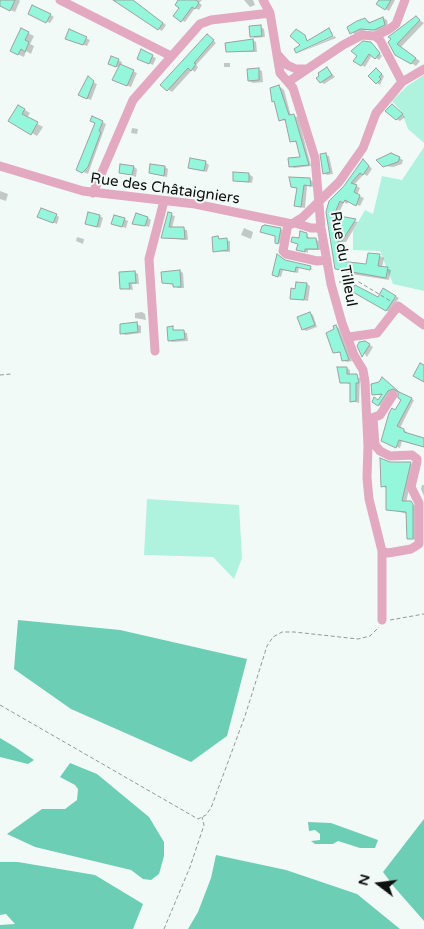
<!DOCTYPE html>
<html>
<head>
<meta charset="utf-8">
<style>
  body { margin:0 }
  #map { position:relative; width:424px; height:929px; overflow:hidden; background:#f2faf7; font-family:"Varela Round",sans-serif }
  canvas { display:block }
  .north { position:absolute; left:354px; top:859px; width:50px; height:50px; -webkit-text-stroke:4px #f2faf7; paint-order:stroke; rotate:285deg; font-size:14px; font-weight:700; line-height:20px; text-align:center; color:#0d100f }
  .north::after { content:''; display:block; margin:auto; width:18px; height:22px; background:#0d100f; clip-path:polygon(50% 0,100% 100%,50% 72%,0 100%) }
</style>
</head>
<body>
<div id="map">
<canvas width="424" height="929"></canvas>
<div class="north">N</div>
</div>
<script>
const g = document.querySelector('canvas').getContext('2d');
g.lineJoin = 'round';
function fillPath(path, color) {
  g.fillStyle = color;
  g.fill(path, 'evenodd');
}
function toPath(rows) {
  const path = new Path2D();
  for (const r of rows) {
    path.moveTo(r[0], r[1]);
    for (let i = 2; i < r.length; i += 2) path.lineTo(r[i], r[i + 1]);
  }
  return path;
}
function stroke(path, color, width, dash) {
  g.strokeStyle = color;
  g.lineWidth = width;
  g.lineCap = dash ? 'butt' : 'round';
  g.setLineDash(dash || []);
  g.stroke(path);
}
function label(font, color, halo, rows, align = 'center') {
  g.font = font + ' "Varela Round",sans-serif';
  g.lineWidth = 4;
  g.setLineDash([]);
  g.textBaseline = 'middle';
  g.strokeStyle = halo;
  g.fillStyle = color;
  for (const [text, x, y, turn = 0] of rows) {
    g.save();
    g.translate(x, y);
    g.rotate((+turn || 0) * Math.PI / 180);
    g.textAlign = isNaN(turn) ? turn : align;
    if (halo) g.strokeText(text, 0, 0);
    g.fillText(text, 0, 0);
    g.restore();
  }
}
fillPath(toPath([
  [424,75,424,143,408,129,401,111,392,101,407,86],
  [424,147,424,291,393,284,380,251,353,250,353,231,365,210,373,214,382,176,402,180],
  [147,499,239,505,242,558,234,579,213,557,144,555]
]), '#aff3df');
fillPath(toPath([
  [18,620,120,630,247,659,227,736,191,762,71,709,14,669],
  [0,738,15,747,34,760,28,764,0,757],
  [70,763,97,774,149,817,164,842,164,856,159,874,151,880,143,879,131,870,35,847,7,834,42,809,65,809,77,800,78,789,75,785,60,777],
  [424,819,424,921,395,888,383,872],
  [308,822,331,823,378,840,375,848,360,848,338,841,333,844,315,844,311,841,320,840,320,834,315,830,309,831],
  [216,855,286,870,357,894,400,929,188,929,198,912,211,878],
  [0,862,18,862,95,875,143,904,133,929,0,929,0,925,15,924,6,914,0,915]
]), '#6cceb5');
fillPath(toPath([
  [0,0,19,0,20,1,15,12,0,5],
  [114,0,131,0,166,25,162,31],
  [187,0,202,0,199,3,202,5,199,10,195,8,185,22,175,16],
  [244,0,253,0,255,5,250,7],
  [380,0,395,0,389,11,378,4],
  [33,6,54,17,50,23,29,13],
  [383,18,387,20,388,26,378,31,366,30,355,35,349,27,367,20,371,23],
  [416,18,424,23,400,48,420,61,416,66,396,54,390,42],
  [261,27,264,29,265,37,255,38,251,36],
  [70,31,90,40,87,46,70,40],
  [28,33,34,36,30,44,34,46,31,54,26,51,24,57,17,54],
  [335,36,336,38,298,53],
  [210,38,216,43,196,65,198,67,195,72,192,70,172,92,162,85],
  [253,40,256,42,257,52,227,51],
  [370,43,382,56,379,60,372,55,365,67,355,61],
  [141,51,156,58,153,65,142,60],
  [112,57,122,62,121,66,137,73,131,87,118,82,120,68,113,65],
  [224,63,230,63,230,67,224,67],
  [327,68,335,77,324,84,321,82],
  [258,69,262,71,263,82,253,83,249,81],
  [376,69,384,76,380,85,377,83],
  [86,79,97,84,91,100,79,95],
  [279,86,284,90,291,116,298,117,311,166,294,168,290,166,301,158,298,143,291,141,287,121,281,120,276,103,273,101],
  [18,106,30,113,27,118,43,127,37,136,10,121],
  [395,108,405,117,400,121,396,119],
  [93,117,106,124,88,174,81,171,97,123],
  [132,128,138,129,137,134,131,133],
  [326,155,329,156,333,174,327,175,324,173],
  [399,158,403,160,402,164,393,167,384,166],
  [364,160,372,169,367,176,364,174,354,185,360,188,357,195,364,198,360,206,349,201,347,204,344,202,337,217,358,222,346,242,342,242,343,262,367,265,369,254,380,256,384,258,382,267,391,270,389,280,351,274,336,269,327,212],
  [205,162,209,165,207,172,189,168],
  [134,167,137,169,136,177,120,172],
  [165,167,168,169,167,177,150,173],
  [249,174,253,177,252,183,234,180],
  [310,180,314,182,314,187,307,186,305,208,298,207,295,205,298,189,292,186],
  [0,191,8,194,6,201,0,199],
  [168,214,175,216,172,228,187,230,188,240,162,238],
  [56,215,59,217,57,224,42,218],
  [100,216,103,218,100,228,90,225],
  [148,218,151,220,149,227,134,223],
  [124,219,128,221,126,228,116,225],
  [244,228,253,232,251,239,241,235],
  [280,229,284,231,280,244,276,242],
  [306,234,310,239,320,241,321,250,308,250,308,253,298,249,299,244,292,242],
  [77,237,84,239,83,244,76,241],
  [213,238,230,241,230,252,214,251],
  [285,262,310,267,313,270,299,267,298,273,283,270,281,277,273,274],
  [180,271,183,273,184,288,178,288,174,285,163,282,163,273],
  [135,272,138,274,139,284,132,284,133,290,121,288],
  [307,284,310,286,308,301,291,298,296,290],
  [383,290,399,298,389,312,353,291,379,299],
  [142,312,145,314,146,320,135,318,135,313],
  [310,313,313,315,317,327,306,331,303,329],
  [137,324,141,326,141,333,125,335,122,333],
  [336,326,339,328,352,361,347,362,343,360,341,353,334,352],
  [172,328,176,331,187,333,188,341,172,342,169,340],
  [365,342,373,347,367,357,359,346],
  [347,368,350,370,350,376,360,378,359,403,351,401,351,384,342,382],
  [386,381,402,394,414,400,400,428,407,432,407,434,424,439,424,447,402,441,400,448,386,443,385,434,383,433,393,410,395,411,402,400,398,391,391,392,382,407,374,402,379,402,382,395,373,395],
  [390,463,410,463,414,465,406,503,415,505,416,540,408,538,408,514,387,509,386,488,382,486],
  [422,485,424,485,424,496,421,489]
]), '#0003');
const building = toPath([
  [0,0,15,0,10,11,0,6,0,0],
  [113,0,133,0,163,23,158,30,113,0],
  [178,0,196,0,199,3,195,9,192,7,181,22,173,16,179,8,175,5,178,0],
  [379,0,391,0,385,10,376,4,379,0],
  [32,5,51,14,46,23,28,14,32,5],
  [416,16,420,20,397,44,416,58,411,64,395,55,388,42,391,39,388,37,416,16],
  [383,17,385,25,374,30,360,29,350,34,347,27,357,21,365,18,369,23,383,17],
  [261,25,262,36,250,37,249,26,261,25],
  [21,28,29,32,25,40,29,42,25,52,21,49,18,55,10,51,21,28],
  [329,28,333,36,296,53,294,49,300,45,290,36,296,29,305,35,307,41,329,28],
  [69,29,87,37,83,45,65,39,69,29],
  [207,34,214,40,194,63,196,64,191,71,188,68,167,91,160,85,207,34],
  [253,39,254,51,226,52,225,43,253,39],
  [363,41,371,42,380,53,375,59,369,54,361,66,353,61,357,56,351,51,363,41],
  [141,49,153,55,149,64,137,59,141,49],
  [111,56,119,59,116,67,108,64,111,56],
  [120,64,134,70,127,86,112,80,120,64],
  [327,67,332,75,320,83,316,78,319,76,318,73,327,67],
  [259,68,259,80,248,81,247,69,259,68],
  [376,68,382,74,379,77,381,79,376,84,368,76,376,68],
  [88,76,94,81,87,99,78,95,88,76],
  [279,85,289,115,294,114,309,165,289,167,288,158,300,157,296,141,290,142,285,119,279,121,274,101,272,102,270,88,279,85],
  [392,104,403,114,396,120,385,111,392,104],
  [18,105,25,109,22,114,38,122,31,135,8,121,18,105],
  [92,116,103,121,99,131,101,132,88,167,82,173,76,170,95,123,90,121,92,116],
  [326,153,330,172,323,174,320,154,326,153],
  [391,153,400,157,398,162,383,167,376,160,391,153],
  [190,158,206,161,204,171,188,168,190,158],
  [363,159,369,166,363,175,360,173,351,183,357,185,354,192,360,195,356,206,345,200,343,203,340,201,334,215,356,219,342,241,338,241,340,261,366,264,368,253,380,254,378,266,388,267,386,278,335,269,326,212,329,201,344,186,363,159],
  [120,164,134,166,132,175,119,173,120,164],
  [150,164,165,166,164,176,149,173,150,164],
  [233,172,249,173,249,182,233,181,233,172],
  [289,177,310,178,311,186,304,185,301,207,294,206,297,188,291,187,289,177],
  [41,208,57,214,53,223,37,217,41,208],
  [88,212,100,215,97,227,85,224,88,212],
  [168,212,172,213,169,227,184,227,185,239,161,238,168,212],
  [136,213,148,217,145,226,132,224,136,213],
  [114,215,125,218,122,227,111,224,114,215],
  [265,225,281,228,278,244,275,243,275,236,260,232,262,226,265,225],
  [300,231,307,233,307,238,316,238,318,249,305,249,305,252,296,250,298,244,291,242,292,237,299,238,300,231],
  [218,236,219,239,227,238,228,250,213,252,212,237,218,236],
  [277,254,285,260,311,266,310,270,296,267,295,272,280,269,278,277,272,275,277,254],
  [180,270,181,287,173,287,173,284,162,283,161,272,180,270],
  [135,271,136,283,129,283,130,289,120,289,119,272,135,271],
  [296,282,307,283,304,300,290,299,291,288,295,289,296,282],
  [355,285,378,297,383,288,396,296,386,311,351,291,355,285],
  [310,312,315,325,302,330,297,317,310,312],
  [137,322,138,332,120,334,120,324,137,322],
  [336,325,348,357,349,360,342,361,340,352,333,353,326,333,334,329,333,326,336,325],
  [173,326,173,330,184,330,185,339,168,341,167,327,173,326],
  [365,341,370,344,362,357,357,346,359,342,365,341],
  [420,363,424,365,424,382,413,376,420,363],
  [337,367,347,367,347,374,357,374,359,383,356,383,356,401,350,402,350,383,340,383,337,367],
  [382,377,399,392,412,398,397,426,404,429,404,432,424,438,424,447,399,440,396,448,381,441,389,413,392,408,395,410,401,400,398,398,398,392,393,389,388,391,378,406,372,402,374,397,378,400,382,394,372,395,371,384,379,382,382,377],
  [380,458,390,462,411,462,402,501,411,501,413,504,413,539,407,539,406,512,386,510,386,486,381,487,380,458]
]);
fillPath(building, '#94f6db');
stroke(building, '#9ba2a0', 1);
stroke(toPath([
  [339,282,359,282,392,302],
  [0,375,11,374],
  [390,620,424,614],
  [0,705,198,819,206,815,211,808,245,716,267,646,273,637,282,632,294,632,358,639,370,636,379,627],
  [164,929,190,867,204,825,202,817]
]), '#919795', 1, [4, 2.5]);
stroke(toPath([
  [60,0,171,56],
  [263,0,270,13,280,73,288,82],
  [277,54,287,65,296,69,307,69],
  [402,82,424,69],
  [0,166,83,191,195,204,292,224,303,217,339,182,363,148,376,113,402,82,380,40,375,36],
  [93,193,133,100,200,24,211,20,270,13],
  [295,223,311,228,321,228],
  [288,224,283,251,286,254,317,261,327,260],
  [349,337,377,333,398,306,424,325],
  [155,351,149,259,164,201],
  [373,418,375,445,380,451,390,456,412,455,417,459,417,462,411,487,419,503,419,544,411,549,388,553,382,551],
  [367,420,380,415,393,395],
  [382,620,382,551,369,499,367,478,368,446,365,382,363,370,354,355,342,323,331,284,321,228,315,158,293,88,288,82,343,45,362,35,375,36,388,30,396,24,405,0]
]), '#e2a9c1', 9);
label('15px', '#0d100f', '#f2faf7', [
  ["Rue des Châtaigniers",165,189,8],
  ["Rue du Tilleul",343,259,80]
]);
</script>
</body>
</html>
